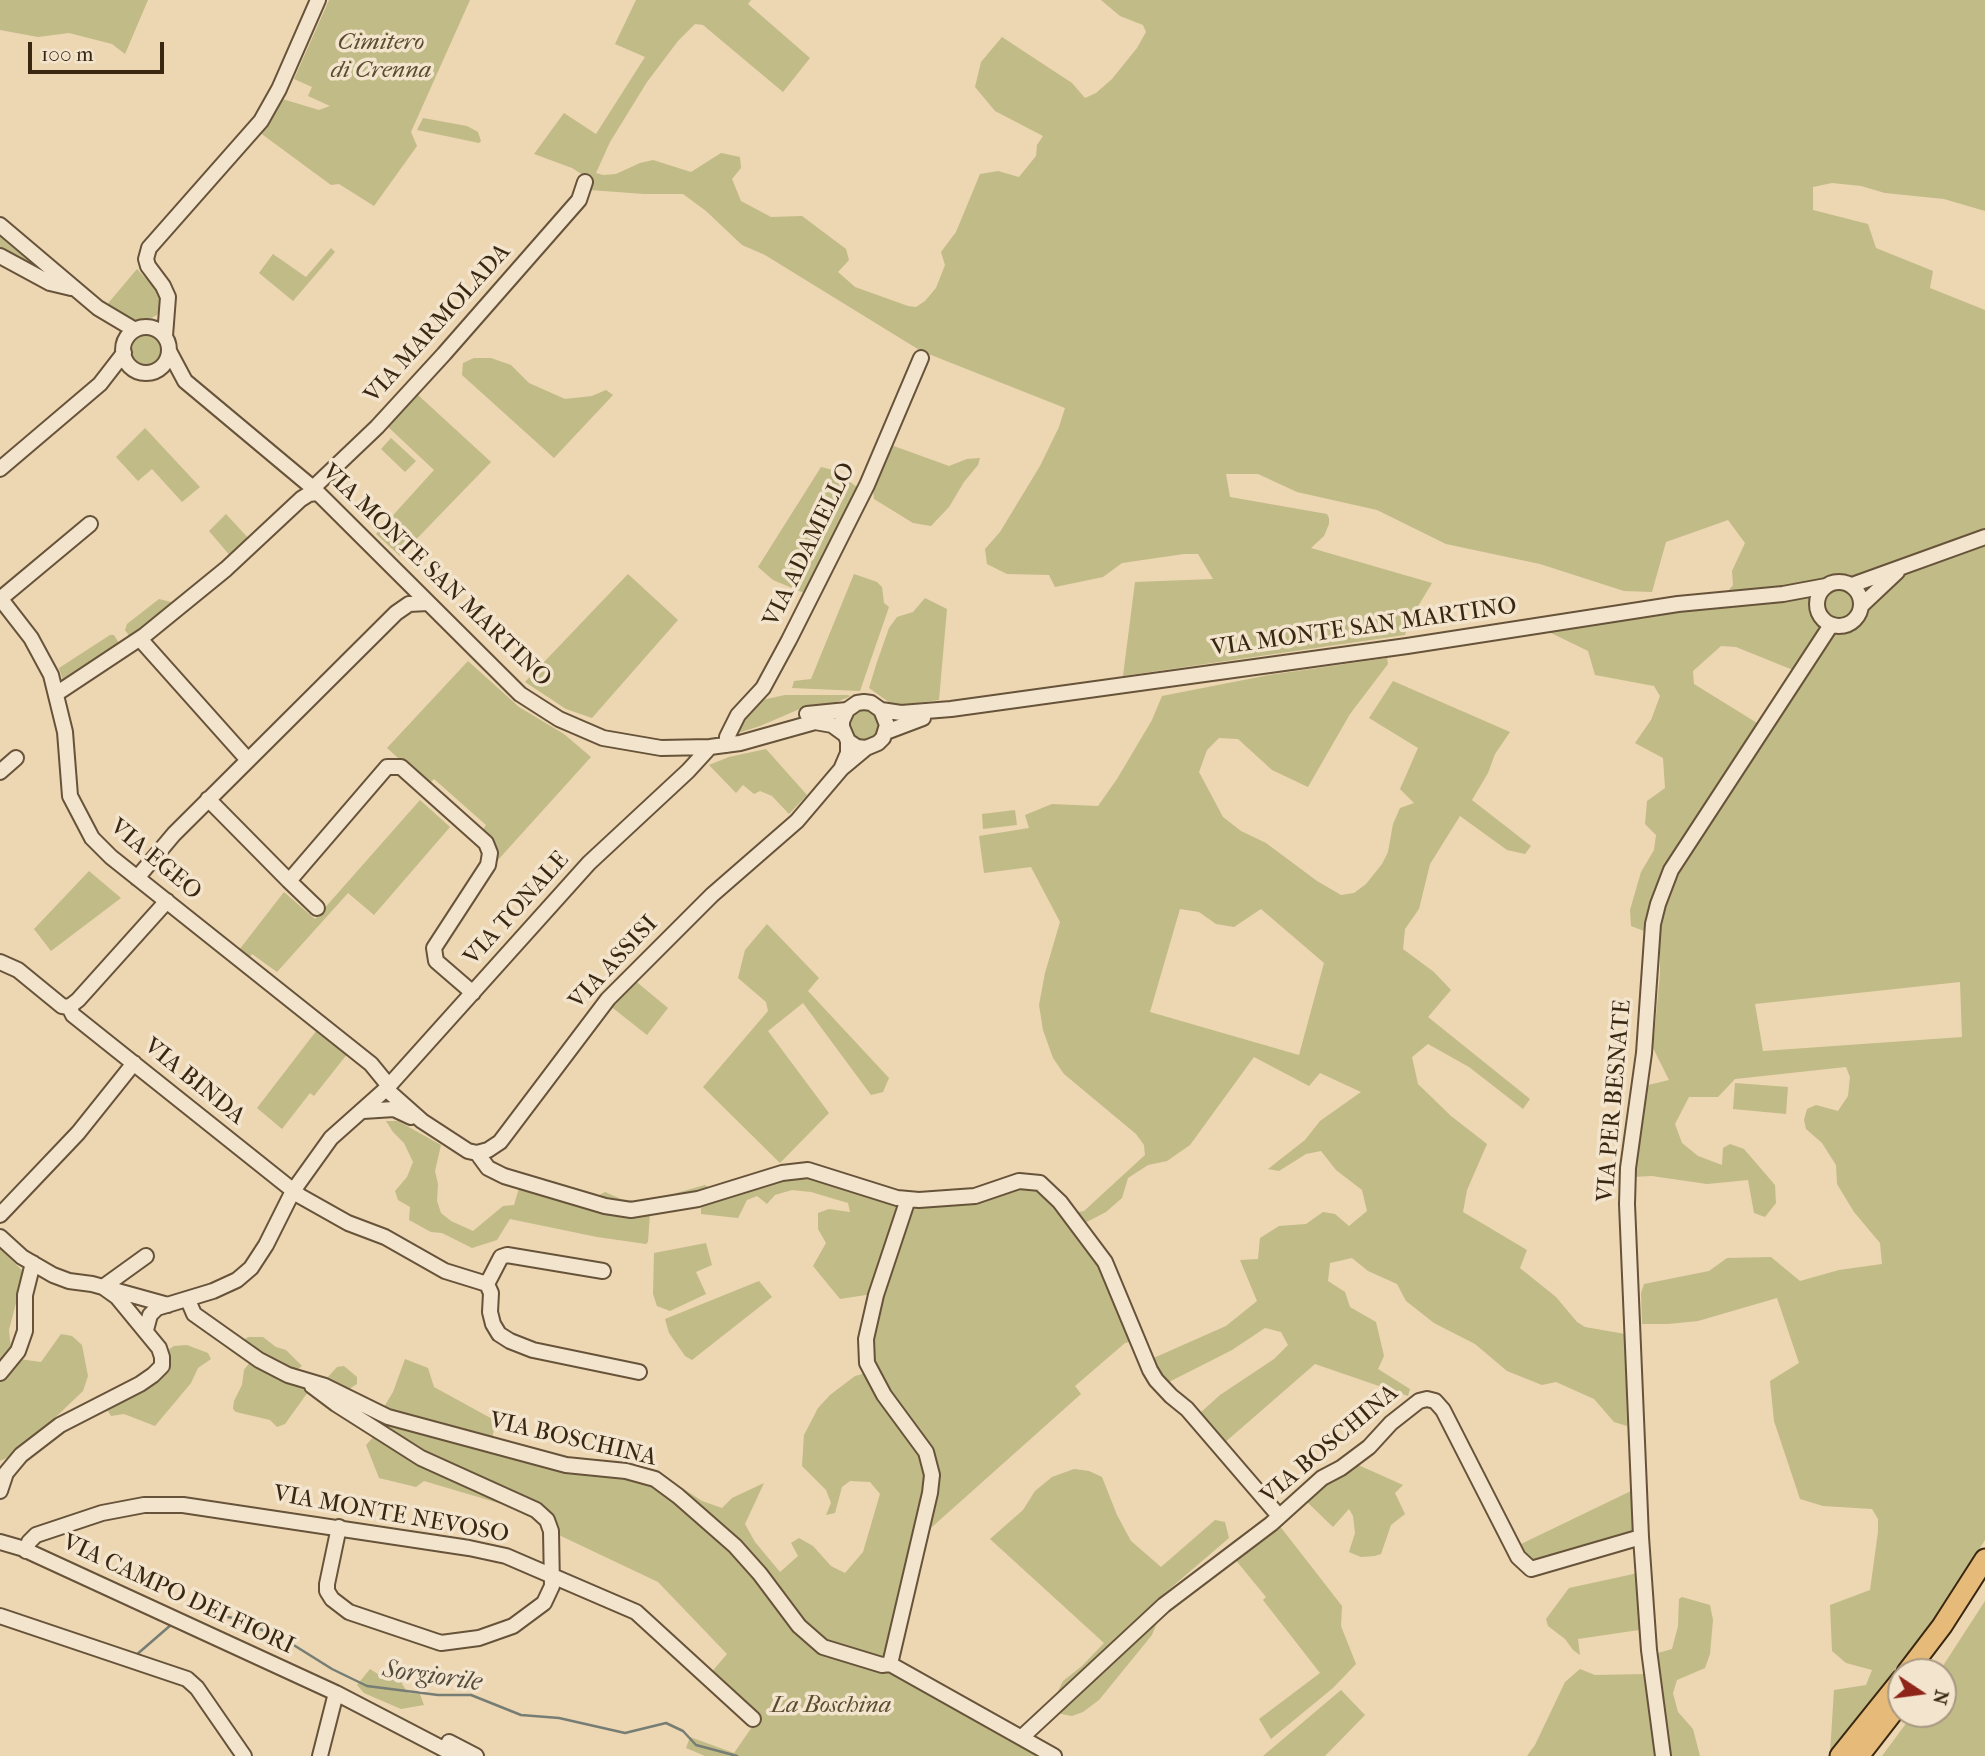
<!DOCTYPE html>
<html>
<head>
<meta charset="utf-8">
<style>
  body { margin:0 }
  #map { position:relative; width:1985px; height:1756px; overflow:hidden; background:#edd6b2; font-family:"IM FELL French Canon",serif }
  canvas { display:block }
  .north { position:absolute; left:1887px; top:1658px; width:70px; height:70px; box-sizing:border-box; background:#f3e4cd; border:2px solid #a99882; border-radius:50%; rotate:103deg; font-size:19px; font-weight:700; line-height:28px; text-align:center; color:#3a2712 }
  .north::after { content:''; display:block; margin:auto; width:24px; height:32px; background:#8f2418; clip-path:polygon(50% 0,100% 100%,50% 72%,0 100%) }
  .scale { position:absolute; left:28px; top:42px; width:136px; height:32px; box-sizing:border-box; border:4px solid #3a2712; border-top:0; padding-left:9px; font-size:21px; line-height:24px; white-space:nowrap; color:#3a2712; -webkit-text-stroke:5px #f3e4cd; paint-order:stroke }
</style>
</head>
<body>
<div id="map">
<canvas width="1985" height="1756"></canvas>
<div class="north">N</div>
<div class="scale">100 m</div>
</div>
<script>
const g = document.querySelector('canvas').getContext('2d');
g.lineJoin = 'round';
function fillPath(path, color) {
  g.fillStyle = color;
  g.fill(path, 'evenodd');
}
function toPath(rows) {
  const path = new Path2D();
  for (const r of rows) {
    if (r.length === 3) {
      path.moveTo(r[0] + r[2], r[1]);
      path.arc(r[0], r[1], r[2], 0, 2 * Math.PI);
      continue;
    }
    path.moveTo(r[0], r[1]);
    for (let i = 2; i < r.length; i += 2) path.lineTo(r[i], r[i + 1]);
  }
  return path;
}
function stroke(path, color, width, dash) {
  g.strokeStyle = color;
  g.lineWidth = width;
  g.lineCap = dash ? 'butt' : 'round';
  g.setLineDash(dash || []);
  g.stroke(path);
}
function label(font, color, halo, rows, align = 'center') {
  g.font = font + ' "IM FELL French Canon",serif';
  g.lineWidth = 7;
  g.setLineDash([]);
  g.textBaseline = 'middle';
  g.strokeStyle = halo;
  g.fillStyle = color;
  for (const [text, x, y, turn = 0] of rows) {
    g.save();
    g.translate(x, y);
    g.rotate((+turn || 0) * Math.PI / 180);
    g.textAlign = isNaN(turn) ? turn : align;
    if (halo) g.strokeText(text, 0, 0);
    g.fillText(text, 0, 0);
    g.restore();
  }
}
fillPath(toPath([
  [0,0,148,0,125,54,112,44,69,33,38,37,0,30],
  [329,0,470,0,411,132,417,146,374,206,339,184,331,185,259,132,279,98,319,110,330,106,308,96,312,87,294,79],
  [636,0,751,0,748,4,810,58,783,92,703,25,695,24,678,41,647,82,610,142,596,173,603,175,616,174,640,163,653,160,691,172,721,153,740,157,741,168,732,179,741,201,771,217,802,216,846,249,849,260,838,272,855,287,908,306,916,307,925,301,936,288,945,265,941,252,956,232,980,174,998,171,1019,177,1036,156,1037,145,1043,136,995,111,975,87,981,62,1002,37,1072,83,1085,98,1096,93,1112,79,1137,48,1146,32,1143,25,1120,16,1101,0,1985,0,1985,211,1944,199,1885,193,1861,186,1832,183,1813,187,1813,210,1868,224,1876,248,1933,271,1930,288,1985,310,1985,1540,1943,1609,1873,1705,1830,1753,1834,1690,1866,1685,1872,1670,1846,1663,1832,1651,1830,1605,1870,1590,1878,1532,1878,1519,1872,1509,1823,1506,1800,1499,1774,1421,1770,1381,1799,1363,1777,1298,1698,1321,1668,1324,1642,1324,1641,1293,1644,1284,1709,1271,1727,1258,1771,1257,1800,1281,1839,1270,1882,1264,1880,1243,1854,1212,1837,1184,1836,1165,1822,1143,1806,1129,1804,1120,1807,1109,1816,1105,1838,1111,1848,1096,1850,1077,1846,1067,1735,1079,1718,1097,1689,1097,1675,1124,1682,1143,1698,1156,1722,1165,1723,1148,1730,1144,1744,1149,1775,1185,1776,1203,1765,1217,1754,1213,1748,1180,1707,1184,1652,1176,1633,1177,1644,1086,1669,1080,1653,1048,1660,973,1660,937,1631,926,1630,910,1641,872,1654,850,1656,835,1645,824,1647,801,1665,788,1663,758,1635,743,1651,720,1660,696,1654,686,1595,675,1588,651,1549,632,1679,611,1712,610,1733,585,1732,571,1745,543,1728,520,1666,542,1652,592,1624,591,1540,564,1446,544,1377,510,1297,492,1258,474,1226,474,1230,497,1327,514,1329,518,1329,524,1324,536,1311,548,1432,583,1408,623,1405,635,1123,676,1135,582,1213,579,1198,554,1184,554,1122,563,1103,577,1055,587,1049,575,1007,574,987,564,985,549,1000,532,1040,466,1059,427,1065,408,921,351,765,255,742,245,706,211,683,194,644,194,590,190,591,180,572,168,534,154,564,113,596,134,645,57,615,44],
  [1721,646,1736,647,1793,670,1757,723,1694,684,1693,671],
  [1960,982,1962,1037,1763,1051,1755,1004],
  [423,118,467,126,478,132,481,141,479,143,417,130],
  [0,233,51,274,50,276,0,252],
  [331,248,335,252,293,301,259,273,273,254,306,277],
  [137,269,162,296,162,306,157,315,143,322,132,320,105,307],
  [147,350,15],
  [474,358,491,358,511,365,529,383,565,399,592,396,606,390,613,395,554,458,462,375,463,363],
  [415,395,418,395,491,462,400,556,376,534,434,470,386,425],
  [145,428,200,487,182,502,152,469,138,481,116,457],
  [391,438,416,461,405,472,381,449],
  [891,445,949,466,967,459,980,458,978,465,964,482,949,507,931,526,913,523,874,499,873,490],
  [821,467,833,470,857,487,857,496,804,593,773,580,758,567],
  [226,514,250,540,232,558,209,531],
  [628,574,678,620,592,718,566,709,525,682],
  [854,574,877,582,882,587,884,603,889,607,860,691,792,688,794,681,811,679],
  [925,598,947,609,939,700,902,705,890,703,869,688,877,662,889,628,897,617,913,612],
  [159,599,171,602,174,607,130,637,125,630,127,624],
  [110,635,114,635,120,645,63,681,59,668],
  [1387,658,1388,664,1350,714,1308,787,1272,770,1238,739,1219,738,1207,750,1199,772,1223,817,1241,831,1266,843,1317,881,1341,895,1354,893,1366,884,1382,864,1388,852,1393,824,1400,808,1414,803,1400,789,1418,748,1369,718,1393,681,1510,732,1495,754,1488,773,1472,800,1531,846,1525,854,1507,850,1460,816,1430,864,1419,909,1405,929,1403,949,1434,972,1451,990,1428,1017,1530,1099,1523,1109,1469,1067,1428,1044,1412,1057,1418,1084,1451,1116,1487,1144,1467,1190,1463,1212,1527,1250,1520,1268,1556,1297,1577,1322,1585,1327,1625,1334,1627,1426,1614,1422,1594,1399,1556,1382,1542,1385,1507,1371,1475,1344,1434,1323,1406,1301,1397,1284,1368,1271,1352,1258,1330,1263,1328,1281,1345,1292,1350,1307,1376,1322,1384,1356,1378,1369,1410,1389,1408,1396,1315,1364,1223,1444,1199,1414,1220,1395,1274,1359,1288,1345,1281,1332,1265,1328,1232,1350,1165,1384,1149,1360,1226,1326,1257,1301,1240,1260,1258,1259,1260,1238,1279,1226,1306,1224,1323,1212,1335,1214,1349,1226,1367,1211,1362,1190,1336,1170,1321,1151,1306,1154,1279,1171,1268,1169,1305,1140,1320,1121,1361,1092,1320,1073,1309,1086,1254,1057,1190,1145,1167,1161,1148,1165,1128,1178,1122,1198,1106,1212,1083,1224,1073,1213,1084,1211,1145,1155,1144,1145,1136,1134,1064,1074,1053,1058,1043,1030,1039,1005,1045,973,1060,922,1031,867,984,873,979,836,1029,828,1025,815,1052,804,1098,806,1117,779,1152,720,1162,696,1269,675],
  [1180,909,1199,912,1216,924,1234,927,1261,909,1324,963,1299,1055,1150,1012],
  [468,661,519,707,564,734,591,757,497,861,497,852,493,842,481,832,486,825,434,779,428,785,387,748],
  [785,695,847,695,851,696,832,704,809,705,760,726,738,733,740,721,762,700],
  [865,725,15],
  [766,749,807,795,789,814,772,796,760,791,754,794,743,785,736,793,709,765,729,757],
  [420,800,450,827,374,915,348,893,277,972,252,954,249,958,239,950,284,892,315,919],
  [1015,810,1017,825,983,829,982,814],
  [89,871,121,898,51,951,34,929],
  [767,924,819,978,808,991,889,1078,883,1092,871,1095,803,1003,768,1031,829,1113,780,1163,703,1087,768,1011,766,1002,738,978,745,950],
  [633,979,668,1008,647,1035,609,1005],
  [317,1030,348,1053,314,1096,310,1093,282,1129,257,1108],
  [1735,1083,1788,1087,1786,1114,1733,1109],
  [386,1121,398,1121,441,1145,435,1171,438,1184,437,1201,441,1213,451,1221,473,1231,503,1206,514,1205,519,1188,531,1187,650,1213,648,1242,646,1244,597,1237,510,1219,497,1240,472,1248,442,1233,431,1232,409,1220,410,1207,398,1200,395,1191,407,1177,413,1162,404,1143,393,1132],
  [807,1175,903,1201,872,1294,840,1299,813,1266,826,1243,818,1229,818,1213,829,1209,850,1212,848,1203,811,1192,792,1190,775,1195,767,1204,757,1196,747,1200,738,1218,701,1214,701,1203,769,1179],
  [1029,1183,1053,1202,1102,1266,1134,1341,1125,1343,1075,1386,1081,1394,923,1535,933,1502,937,1460,880,1382,870,1351,879,1301,910,1202],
  [705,1185,713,1190,639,1206,594,1198,605,1192,621,1199,644,1202],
  [706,1243,712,1265,696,1272,706,1294,670,1311,657,1306,653,1294,654,1253],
  [0,1249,24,1272,9,1330,12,1358,41,1362,61,1334,72,1336,82,1345,88,1376,83,1391,18,1453,0,1461],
  [759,1281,772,1297,692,1360,685,1356,669,1333,665,1319],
  [248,1337,263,1337,276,1347,286,1350,302,1366,295,1371,241,1342],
  [187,1345,208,1353,211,1359,198,1368,191,1383,155,1426,124,1414,111,1416,106,1408,166,1374,170,1363,168,1350,174,1346],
  [405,1359,428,1368,434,1387,496,1421,490,1448,654,1482,741,1557,822,1653,879,1669,909,1682,1045,1756,705,1756,686,1748,690,1737,734,1753,759,1717,710,1674,727,1654,658,1582,561,1536,522,1510,424,1481,416,1487,379,1478,366,1445,380,1430,384,1407,393,1392],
  [250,1362,304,1387,308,1392,285,1424,277,1427,270,1420,236,1412,233,1409,234,1401,242,1385,244,1370],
  [344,1366,357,1377,357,1384,346,1391,331,1383,328,1377,337,1367],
  [866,1373,879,1400,923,1458,925,1475,923,1494,885,1658,879,1660,827,1642,816,1634,670,1486,667,1478,702,1501,722,1508,732,1498,764,1483,745,1524,755,1542,780,1572,798,1556,791,1543,799,1538,813,1546,831,1566,845,1573,863,1552,880,1494,870,1482,850,1481,842,1487,835,1513,826,1515,831,1503,826,1490,802,1466,804,1435,818,1408,830,1395,855,1376],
  [1356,1464,1403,1485,1395,1493,1405,1514,1391,1525,1381,1554,1375,1556,1361,1557,1349,1552,1355,1533,1353,1516,1349,1509,1333,1527,1307,1502,1317,1489],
  [1074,1469,1089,1471,1102,1477,1117,1515,1131,1541,1161,1567,1215,1520,1225,1522,1229,1538,1159,1598,1158,1620,1152,1635,1099,1700,1083,1712,1072,1716,1061,1714,1056,1695,1063,1681,1082,1666,1104,1643,990,1539,1023,1510,1035,1491,1052,1477],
  [1631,1491,1635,1530,1631,1536,1541,1563,1526,1560,1519,1545],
  [1279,1525,1342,1606,1341,1626,1356,1664,1333,1688,1271,1739,1259,1719,1320,1673,1263,1600,1266,1597,1234,1558],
  [1638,1573,1639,1630,1578,1639,1580,1655,1573,1650,1565,1639,1548,1626,1546,1619,1569,1588],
  [1682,1597,1710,1605,1713,1620,1710,1654,1705,1668,1677,1680,1673,1693,1678,1712,1693,1729,1700,1756,1668,1756,1656,1660,1658,1653,1672,1649,1678,1626,1679,1599],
  [1985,1601,1985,1756,1882,1756,1913,1714,1943,1714,1943,1672,1939,1672],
  [370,1669,381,1676,402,1679,402,1684,408,1693,420,1694,424,1705,401,1709,364,1693,357,1685],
  [1580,1669,1595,1675,1647,1674,1657,1756,1527,1756,1535,1745,1565,1682],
  [1341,1690,1365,1715,1325,1756,1263,1756]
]), '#c0bb87');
stroke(toPath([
  [208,1613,233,1618,284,1639,332,1669,367,1686,438,1695,471,1695,521,1715,559,1718,625,1733,666,1723,683,1731,696,1745,737,1756],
  [135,1656,172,1624]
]), '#757d74', 2.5);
const minor = toPath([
  [0,225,98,308,135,330],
  [0,256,50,283,71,288],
  [146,350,23],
  [165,336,168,297,163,286,148,266,146,259,149,248,261,121,279,89,318,0],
  [169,351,185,381,313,488,520,694,559,719,603,738,661,748,710,747,740,743,815,722,832,725,843,733],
  [0,469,100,384,124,353],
  [313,488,377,427,444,354,579,200,585,182],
  [1839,604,22],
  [1852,585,1985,537],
  [0,598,31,638,51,675,65,732,70,796,92,838,111,857,371,1064,389,1086],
  [0,599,90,524],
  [1862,605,1897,572],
  [140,639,248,760],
  [56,694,145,635,226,569,301,499,309,494,318,493],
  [881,710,901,713,951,709,1407,646,1678,604,1783,594,1826,586],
  [807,714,847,710],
  [886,732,923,718],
  [727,745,727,737,738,715,763,688,789,640,867,485,921,358],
  [842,767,848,753,848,741,842,727,842,721,847,710,857,703,864,702,871,703,881,710,887,725,883,738,878,743,866,748,857,747,848,741],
  [0,772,16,758],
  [208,799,289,881,387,767,401,767,486,843,490,853,488,865,434,948,436,961,473,993],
  [137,878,174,834,396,613,409,604,428,603],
  [289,881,317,908],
  [0,962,18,970,62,1006,69,1007],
  [69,1007,73,1015,300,1196,348,1223,385,1237,445,1271,487,1284,491,1293,490,1312,493,1324,499,1334,510,1341,533,1350,639,1372],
  [69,1007,78,1000,167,901],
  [386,1089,422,1121,468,1151,477,1153,488,1150,500,1142,608,999,712,895,797,821,842,768,866,748],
  [363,1111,394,1109,411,1117],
  [477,1153,488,1168,504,1176,605,1206,631,1210,698,1199,782,1173,808,1170,897,1198,919,1200,975,1196,1019,1181,1040,1183,1060,1202,1105,1262,1150,1370,1156,1380,1171,1396,1187,1409,1279,1516],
  [0,1215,78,1133,134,1063],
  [0,1237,22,1257,53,1275,69,1281,92,1284,168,1305],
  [487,1284,501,1257,507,1255,603,1271],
  [103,1287,146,1256],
  [188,1300,194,1314,259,1360,288,1375,325,1386,388,1417,566,1465,626,1471,655,1479,678,1496,735,1546,760,1574,799,1626,823,1647,882,1665,890,1664,1054,1756],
  [146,1330,150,1315,157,1308,213,1291,237,1280,251,1268,266,1245,293,1191,331,1138,386,1089,589,863,688,771,710,747],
  [0,1373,18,1351,25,1331,25,1295,33,1263],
  [312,1386,336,1404,421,1458,536,1510,547,1520,551,1531,552,1586,544,1603,513,1626,479,1638,441,1643,349,1612,332,1599,327,1591,327,1584,339,1527],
  [0,1491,6,1473,21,1455,60,1425,140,1384,153,1375,162,1366,162,1357,159,1348,117,1297,103,1287],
  [0,1542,21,1548,336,1693,457,1756],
  [26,1551,29,1542,36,1535,102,1513,144,1505,183,1505,469,1548,506,1556,636,1612,753,1719],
  [0,1616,187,1679,197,1688,244,1756],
  [890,1664,930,1493,932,1475,926,1452,884,1395,867,1363,866,1339,876,1295,908,1199],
  [1022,1737,1164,1605,1271,1524,1322,1478,1341,1468,1369,1447,1391,1423,1419,1401,1427,1399,1435,1401,1443,1410,1518,1557,1531,1569,1641,1537],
  [449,1742,476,1756],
  [320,1756,336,1693],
  [1663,1756,1649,1650,1641,1537,1627,1204,1628,1168,1644,1053,1653,924,1658,904,1671,870,1831,625]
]);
const highway = toPath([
  [1907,1672,1942,1626,1985,1559],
  [1840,1756,1901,1680],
  [1859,1756,1901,1702]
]);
stroke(minor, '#67533a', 18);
stroke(highway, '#3a2712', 23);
stroke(minor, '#f3e4cd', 14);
stroke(highway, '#e6bb79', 19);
label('italic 24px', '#5c4c2f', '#f3e4cd', [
  ["Cimitero",381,43],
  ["di Crenna",381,71],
  ["La Boschina",831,1706]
]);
label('24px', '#3a2712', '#f3e4cd', [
  ["VIA MARMOLADA",438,324,-48],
  ["VIA ADAMELLO",810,545,-64],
  ["VIA MONTE SAN MARTINO",436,576,44],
  ["VIA MONTE SAN MARTINO",1364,628,-8],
  ["VIA EGEO",155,860,40],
  ["VIA TONALE",517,909,-48],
  ["VIA ASSISI",614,963,-47],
  ["VIA BINDA",194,1082,39],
  ["VIA PER BESNATE",1615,1101,-85],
  ["VIA BOSCHINA",573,1440,13],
  ["VIA BOSCHINA",1330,1445,-40],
  ["VIA MONTE NEVOSO",391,1515,10],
  ["VIA CAMPO DEI FIORI",178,1595,25]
]);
label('italic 26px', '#534b3b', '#f3e4cd', [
  ["Sorgiorile",432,1677,8]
]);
</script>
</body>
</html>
